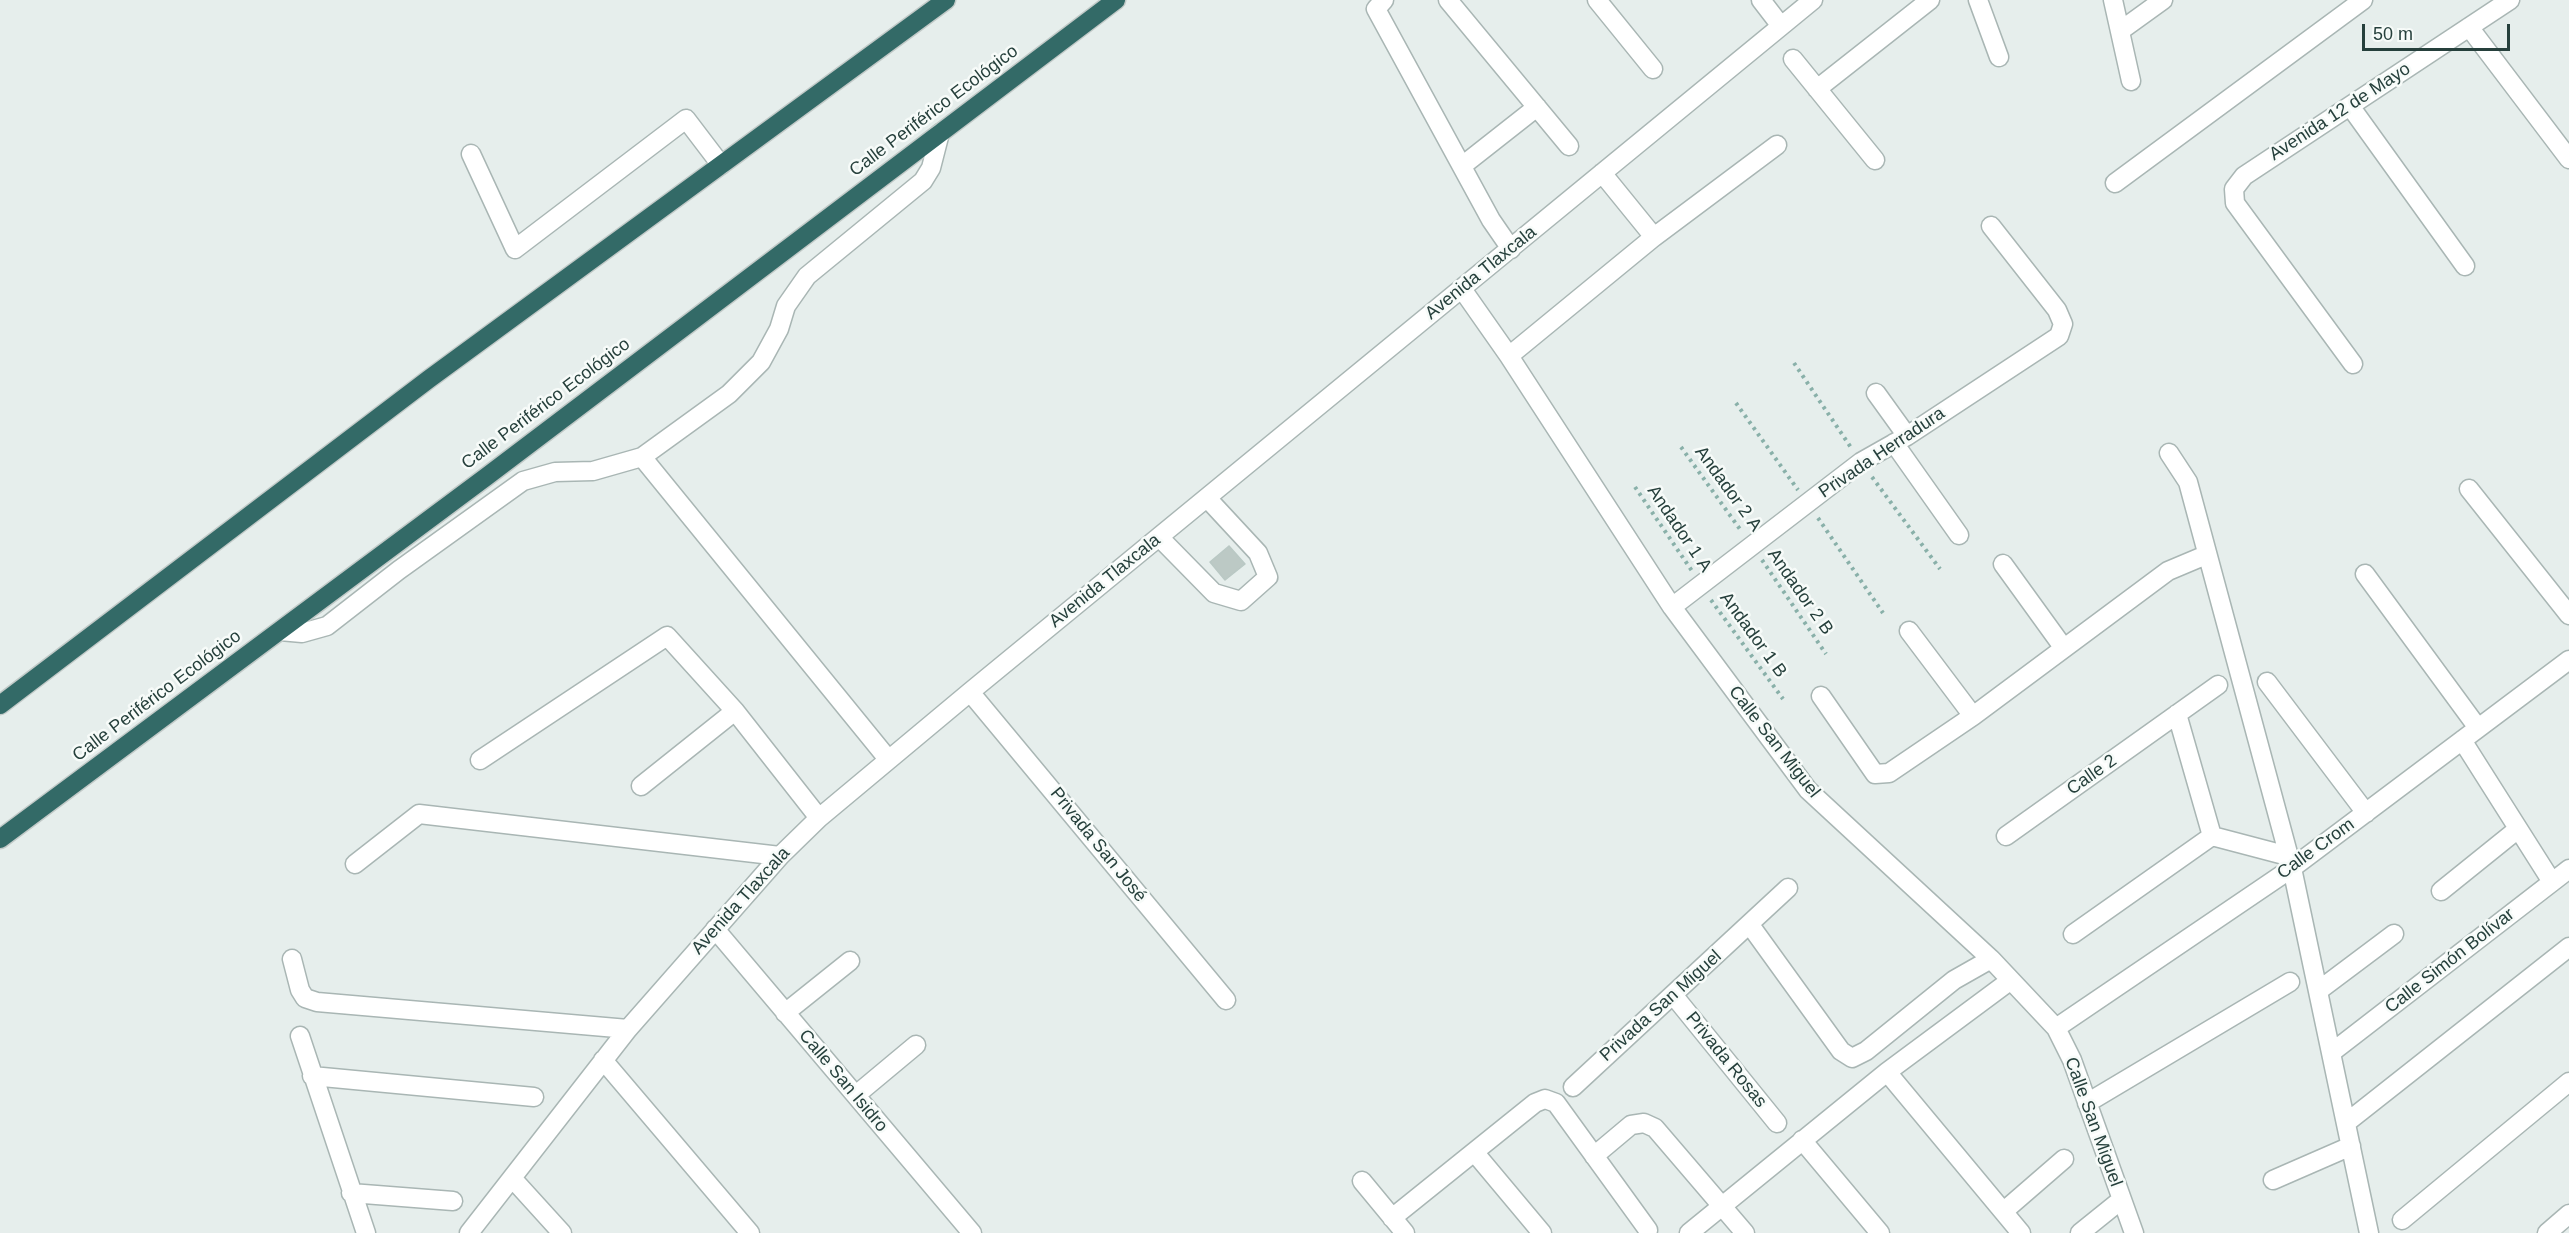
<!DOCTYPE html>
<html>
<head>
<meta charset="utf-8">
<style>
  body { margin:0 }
  #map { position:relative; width:2569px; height:1233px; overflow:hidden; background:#e6eeec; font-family:Arial,sans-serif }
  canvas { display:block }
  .scale { position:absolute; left:2362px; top:24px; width:148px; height:27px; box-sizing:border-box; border:3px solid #26403c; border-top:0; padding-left:8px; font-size:18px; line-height:21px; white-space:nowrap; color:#26403c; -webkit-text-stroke:4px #f7fbf9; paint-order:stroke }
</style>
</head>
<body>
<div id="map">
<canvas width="2569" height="1233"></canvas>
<div class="scale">50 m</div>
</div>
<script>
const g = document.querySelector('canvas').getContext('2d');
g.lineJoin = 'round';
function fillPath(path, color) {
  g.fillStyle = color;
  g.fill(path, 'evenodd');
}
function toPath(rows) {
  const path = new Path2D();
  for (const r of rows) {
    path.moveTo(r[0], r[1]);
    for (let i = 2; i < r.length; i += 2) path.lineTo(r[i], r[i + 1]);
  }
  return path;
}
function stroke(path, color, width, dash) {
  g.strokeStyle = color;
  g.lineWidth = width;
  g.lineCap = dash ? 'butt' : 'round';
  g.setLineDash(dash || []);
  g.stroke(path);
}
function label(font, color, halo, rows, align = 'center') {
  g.font = font + ' Arial,sans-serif';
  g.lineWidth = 5;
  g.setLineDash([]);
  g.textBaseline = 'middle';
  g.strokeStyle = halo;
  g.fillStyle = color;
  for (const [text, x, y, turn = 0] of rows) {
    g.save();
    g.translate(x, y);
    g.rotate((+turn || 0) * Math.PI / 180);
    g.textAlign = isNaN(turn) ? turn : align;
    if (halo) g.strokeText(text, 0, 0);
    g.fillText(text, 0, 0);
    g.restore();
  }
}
const building = toPath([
  [1229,546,1245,564,1225,580,1210,562,1229,546]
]);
fillPath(building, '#bcc9c5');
stroke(building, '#b9c8c4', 1.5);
const minor = toPath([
  [1384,0,1376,9,1491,220,1511,249],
  [1448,0,1569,146],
  [1597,0,1653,69],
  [1761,0,1781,26],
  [1978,0,1999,57],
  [2113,0,2131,81],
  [2469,27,2569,159],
  [2120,31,2163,0],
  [1793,59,1875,160],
  [1817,89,1930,0],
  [2350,106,2465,266],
  [471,154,515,249,686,119,721,165],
  [1462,166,1537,107],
  [1602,173,1654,237],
  [2115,183,2363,0],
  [1462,289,1509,356,1672,607,1808,790,1991,959,2056,1028,2072,1060,2134,1233],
  [1509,356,1654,237,1777,145],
  [2353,364,2235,203,2234,189,2244,176,2510,0],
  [1876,393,1907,436],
  [1894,443,1959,535],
  [2169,453,2188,482,2292,868,2369,1233],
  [642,457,888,759],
  [2469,489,2569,615],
  [1159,537,1214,593,1241,601,1268,577,1258,553,1207,498],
  [2003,564,2063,647],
  [2365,574,2478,728],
  [1672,607,1861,462,1907,436,2059,336,2063,324,2057,310,1991,226],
  [280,631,302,633,327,626,399,570,523,481,555,472,593,471,642,457,729,394,761,362,779,329,786,306,807,276,923,181,931,168,940,133],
  [1909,631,1973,716],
  [2267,682,2366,813],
  [970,692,1226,1000],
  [1821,696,1875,774,1889,773,1973,716,2168,571,2206,555],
  [2177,714,2212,836],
  [2462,740,2552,882],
  [480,760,667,636,735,711,819,818],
  [641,786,735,711],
  [2006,836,2218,685],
  [355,864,419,814,780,856],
  [2441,891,2518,829],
  [1750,925,1841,1051,1852,1058,1866,1051,1954,980,1991,959],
  [715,929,972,1233],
  [2073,934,2212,836,2288,856],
  [292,959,300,990,305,998,317,1002,628,1029],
  [2318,991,2394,934],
  [1674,996,1777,1123],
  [785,1013,850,961],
  [2056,1028,2292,868,2569,660],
  [300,1036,366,1233],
  [2331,1053,2569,869],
  [603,1060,750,1233],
  [1887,1072,2021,1233],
  [312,1076,534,1097],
  [1573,1087,1788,888],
  [856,1095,916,1045],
  [2087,1103,2290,982],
  [2346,1123,2569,947],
  [1802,1140,1880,1233],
  [1475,1153,1542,1233],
  [1594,1156,1631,1125,1644,1123,1655,1128,1745,1233],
  [512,1178,562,1233],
  [2273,1180,2351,1146],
  [1362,1181,1405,1233],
  [351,1193,453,1201],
  [2004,1211,2064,1159],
  [1392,1218,1535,1103,1545,1099,1556,1103,1648,1230],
  [2402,1220,2569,1082],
  [469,1233,628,1029,780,856,819,818,970,692,1813,0],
  [1689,1233,1887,1072,2011,980],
  [2080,1233,2121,1200],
  [2547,1233,2569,1214]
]);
const highway = toPath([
  [0,705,429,379,946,0],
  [0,839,486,477,1116,0]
]);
stroke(minor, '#a9b6b4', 21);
stroke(highway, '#c2cac8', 21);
stroke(toPath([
  [1794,363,1852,449],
  [1736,403,1798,490],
  [1681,447,1742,532],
  [1872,477,1940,569],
  [1635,487,1692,571],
  [1818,518,1883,613],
  [1762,560,1826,654],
  [1711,600,1783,699]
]), '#89b0a9', 4, [3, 4.5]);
stroke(minor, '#fff', 18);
stroke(highway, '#336a67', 18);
label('18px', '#26403c', '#f7fbf9', [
  ["Calle Periférico Ecológico",934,111,-37],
  ["Avenida 12 de Mayo",2340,112,-33],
  ["Avenida Tlaxcala",1481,273,-39],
  ["Calle Periférico Ecológico",546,404,-37],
  ["Privada Herradura",1882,453,-34],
  ["Andador 2 A",1728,489,54],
  ["Andador 1 A",1679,529,56],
  ["Avenida Tlaxcala",1105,581,-39],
  ["Andador 2 B",1800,592,55],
  ["Andador 1 B",1753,635,54],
  ["Calle Periférico Ecológico",157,696,-37],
  ["Calle San Miguel",1774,742,52],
  ["Calle 2",2092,775,-35],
  ["Privada San José",1098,845,51],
  ["Calle Crom",2316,849,-36],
  ["Avenida Tlaxcala",741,901,-48],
  ["Calle Simón Bolívar",2450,961,-38],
  ["Privada San Miguel",1661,1006,-42],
  ["Privada Rosas",1726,1060,51],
  ["Calle San Isidro",843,1081,50],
  ["Calle San Miguel",2093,1122,70]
]);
</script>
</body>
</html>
